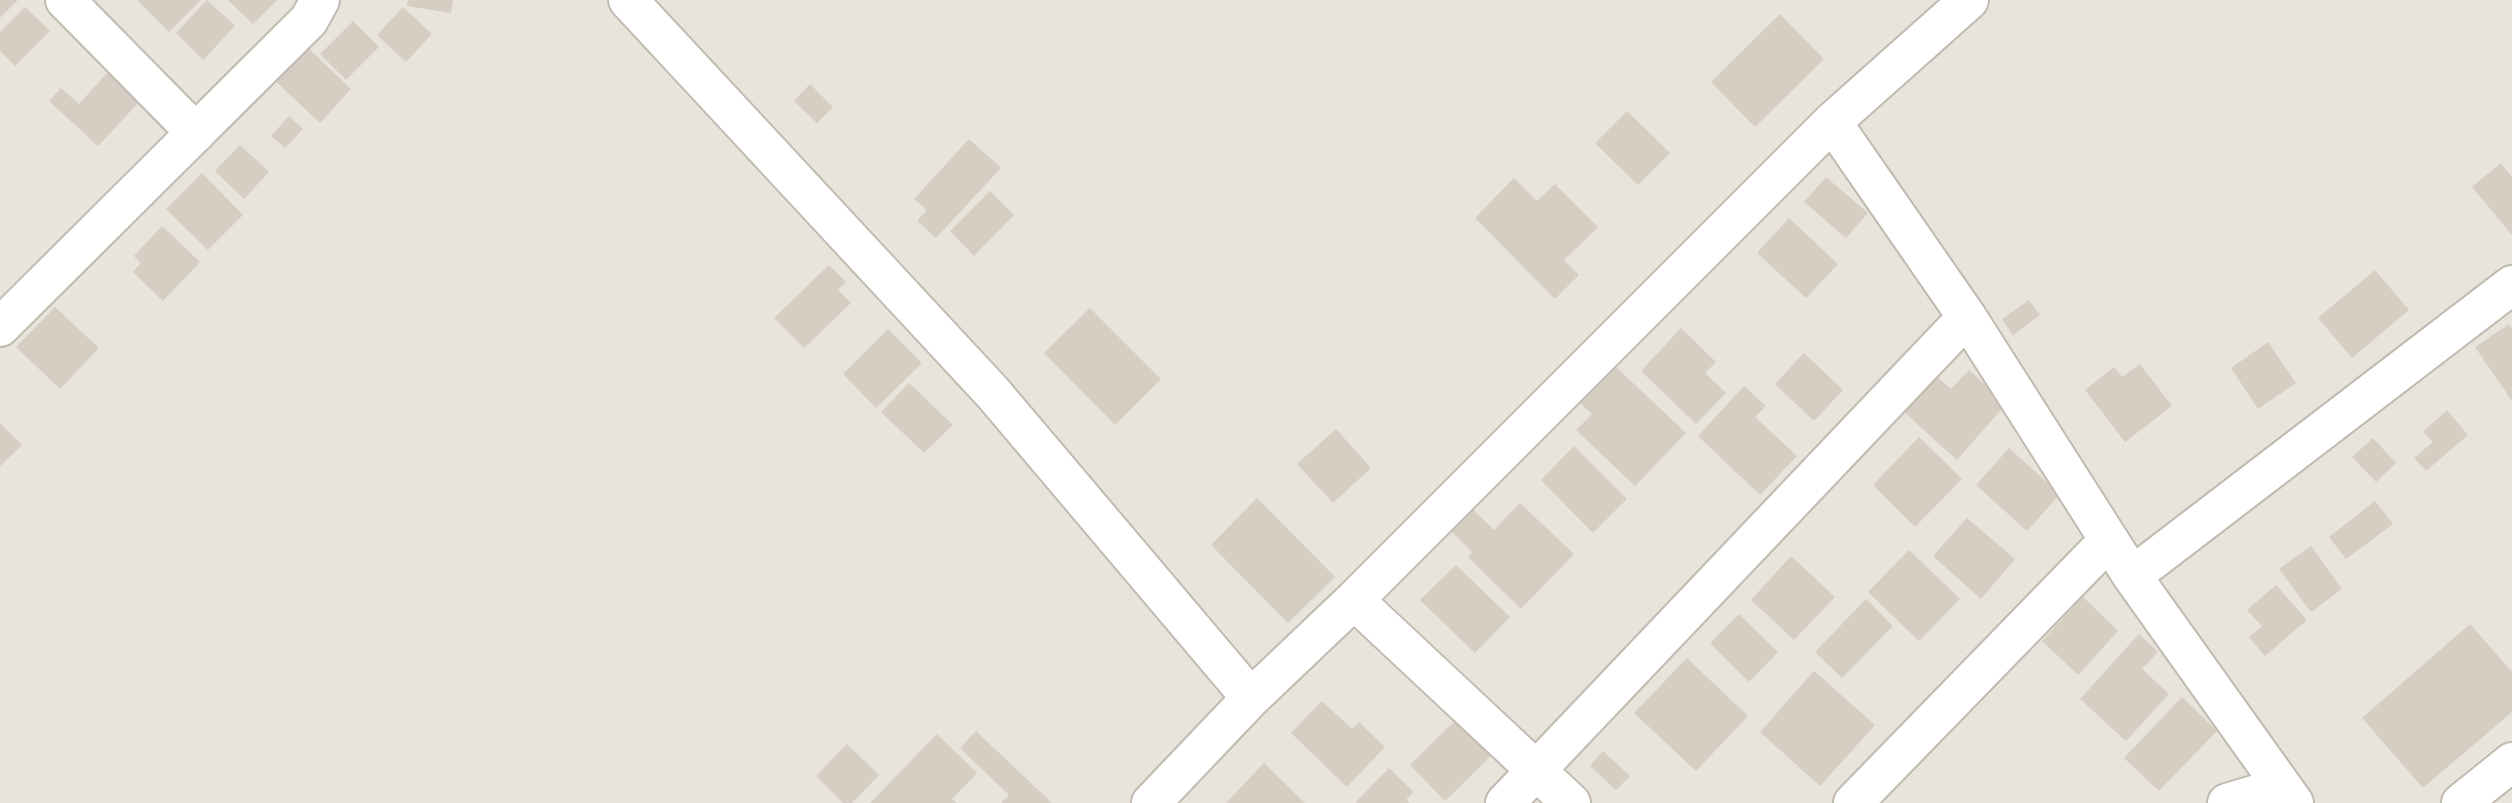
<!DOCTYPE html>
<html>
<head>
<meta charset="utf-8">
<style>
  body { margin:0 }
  canvas { display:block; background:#f5f2ed }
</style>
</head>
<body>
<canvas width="2512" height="803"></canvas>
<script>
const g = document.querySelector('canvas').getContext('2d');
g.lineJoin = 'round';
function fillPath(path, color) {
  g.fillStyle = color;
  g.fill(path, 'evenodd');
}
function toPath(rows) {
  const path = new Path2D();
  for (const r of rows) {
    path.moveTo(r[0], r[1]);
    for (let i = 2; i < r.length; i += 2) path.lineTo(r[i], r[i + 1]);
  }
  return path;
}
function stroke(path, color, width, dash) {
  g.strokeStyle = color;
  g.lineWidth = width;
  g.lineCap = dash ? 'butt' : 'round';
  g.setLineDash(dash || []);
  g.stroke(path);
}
fillPath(toPath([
  [0,0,2512,0,2512,803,0,803]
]), '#e8e4db');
fillPath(toPath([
  [0,0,18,0,0,18],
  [137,0,201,0,169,32],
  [207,0,235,26,203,60,176,33],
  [228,0,277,0,253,24],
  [408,0,453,0,451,13,407,6],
  [25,7,50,31,15,66,0,51,0,32],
  [403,7,432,34,406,62,377,35],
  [1780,14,1824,59,1755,127,1711,82],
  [353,21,379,47,346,80,320,54],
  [304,44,351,89,320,123,272,78],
  [107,73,139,102,98,146,49,101,61,88,79,104],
  [810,84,833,107,817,123,794,101],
  [1627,111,1670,153,1638,185,1595,143],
  [289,116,303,129,285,148,271,136],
  [969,139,1001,168,936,238,917,221,927,210,914,199],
  [240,145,269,172,244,199,215,171],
  [2501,163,2512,177,2512,235,2472,187],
  [202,173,243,215,208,250,166,209],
  [1826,177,1868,213,1846,238,1804,202],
  [1514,178,1537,201,1555,184,1598,227,1564,260,1579,275,1555,299,1475,218],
  [990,191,1014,215,974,256,950,231],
  [1789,218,1838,264,1806,298,1757,253],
  [162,226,200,262,163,301,133,272,141,263,134,256],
  [829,265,846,282,838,290,851,303,804,348,774,318],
  [2375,270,2409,310,2352,358,2318,318],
  [2029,300,2040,315,2013,335,2002,319],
  [55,307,99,348,60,389,16,347],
  [1090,308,1161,379,1115,425,1044,353],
  [2509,324,2512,329,2512,401,2475,347],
  [1681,328,1716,362,1705,373,1726,393,1696,424,1641,371],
  [888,329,922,363,876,408,843,374],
  [2268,342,2296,383,2258,409,2231,368],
  [1804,353,1843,390,1814,421,1775,384],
  [2140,364,2172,406,2125,442,2085,390,2114,367,2122,377],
  [1615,366,1686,433,1635,486,1576,430,1592,414,1579,402],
  [1969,370,2006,404,1957,460,1903,411,1935,375,1951,389],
  [909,383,953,425,924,453,881,412],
  [1744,386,1766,406,1755,417,1797,456,1760,495,1698,436],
  [2447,410,2468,435,2426,471,2414,458,2433,442,2423,432],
  [0,423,22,445,0,466],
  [1336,429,1371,468,1333,503,1297,464],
  [1919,437,1962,479,1915,527,1873,485],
  [2373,438,2396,463,2376,482,2352,457],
  [1574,446,1627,499,1593,533,1541,480],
  [2009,448,2060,494,2027,531,1976,485],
  [1257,498,1335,577,1288,623,1211,545],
  [2375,501,2393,524,2346,559,2329,537],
  [1520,503,1574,554,1521,609,1468,557,1472,552,1447,527,1468,505,1494,530],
  [1967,518,2015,559,1981,599,1933,556],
  [2311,546,2342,589,2311,612,2279,569],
  [1909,550,1960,599,1919,641,1868,592],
  [1791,556,1835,597,1794,640,1751,600],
  [1456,565,1510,617,1475,653,1420,600],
  [2276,585,2307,620,2265,656,2249,637,2262,626,2247,610],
  [2083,597,2118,631,2078,675,2042,641],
  [1866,599,1893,626,1842,678,1815,652],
  [1739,614,1778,652,1749,682,1710,643],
  [2470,624,2512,672,2512,712,2423,788,2362,718],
  [2139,634,2158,652,2142,669,2169,694,2126,741,2080,699],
  [1687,658,1748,716,1696,771,1634,713],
  [1814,671,1875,725,1820,786,1760,732],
  [2182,697,2217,731,2159,791,2124,758],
  [1322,701,1352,729,1359,722,1385,747,1347,787,1291,733],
  [1464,712,1499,748,1445,801,1410,765],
  [976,731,1052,803,1001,803,1009,795,960,748],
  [937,734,977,773,952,799,957,803,870,803],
  [847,744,879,775,852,803,843,803,816,776],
  [1603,751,1630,776,1616,790,1590,766],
  [1264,763,1305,803,1226,803],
  [1389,768,1414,792,1406,800,1410,803,1355,803]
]), '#d6cec3');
const minor = toPath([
  [65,0,196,133],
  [628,0,993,393,1251,698],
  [1832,122,1967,317,2132,576,2294,803],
  [0,327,309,20,320,0],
  [2132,576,2512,285],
  [1354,600,1571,803],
  [1151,803,1251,698,1354,600,1832,122,1969,0],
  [1505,803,1967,317],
  [1853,803,2108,541],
  [2227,803,2280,787],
  [2461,803,2512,762]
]);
stroke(minor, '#c0bab0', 42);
stroke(minor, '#fff', 38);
</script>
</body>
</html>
